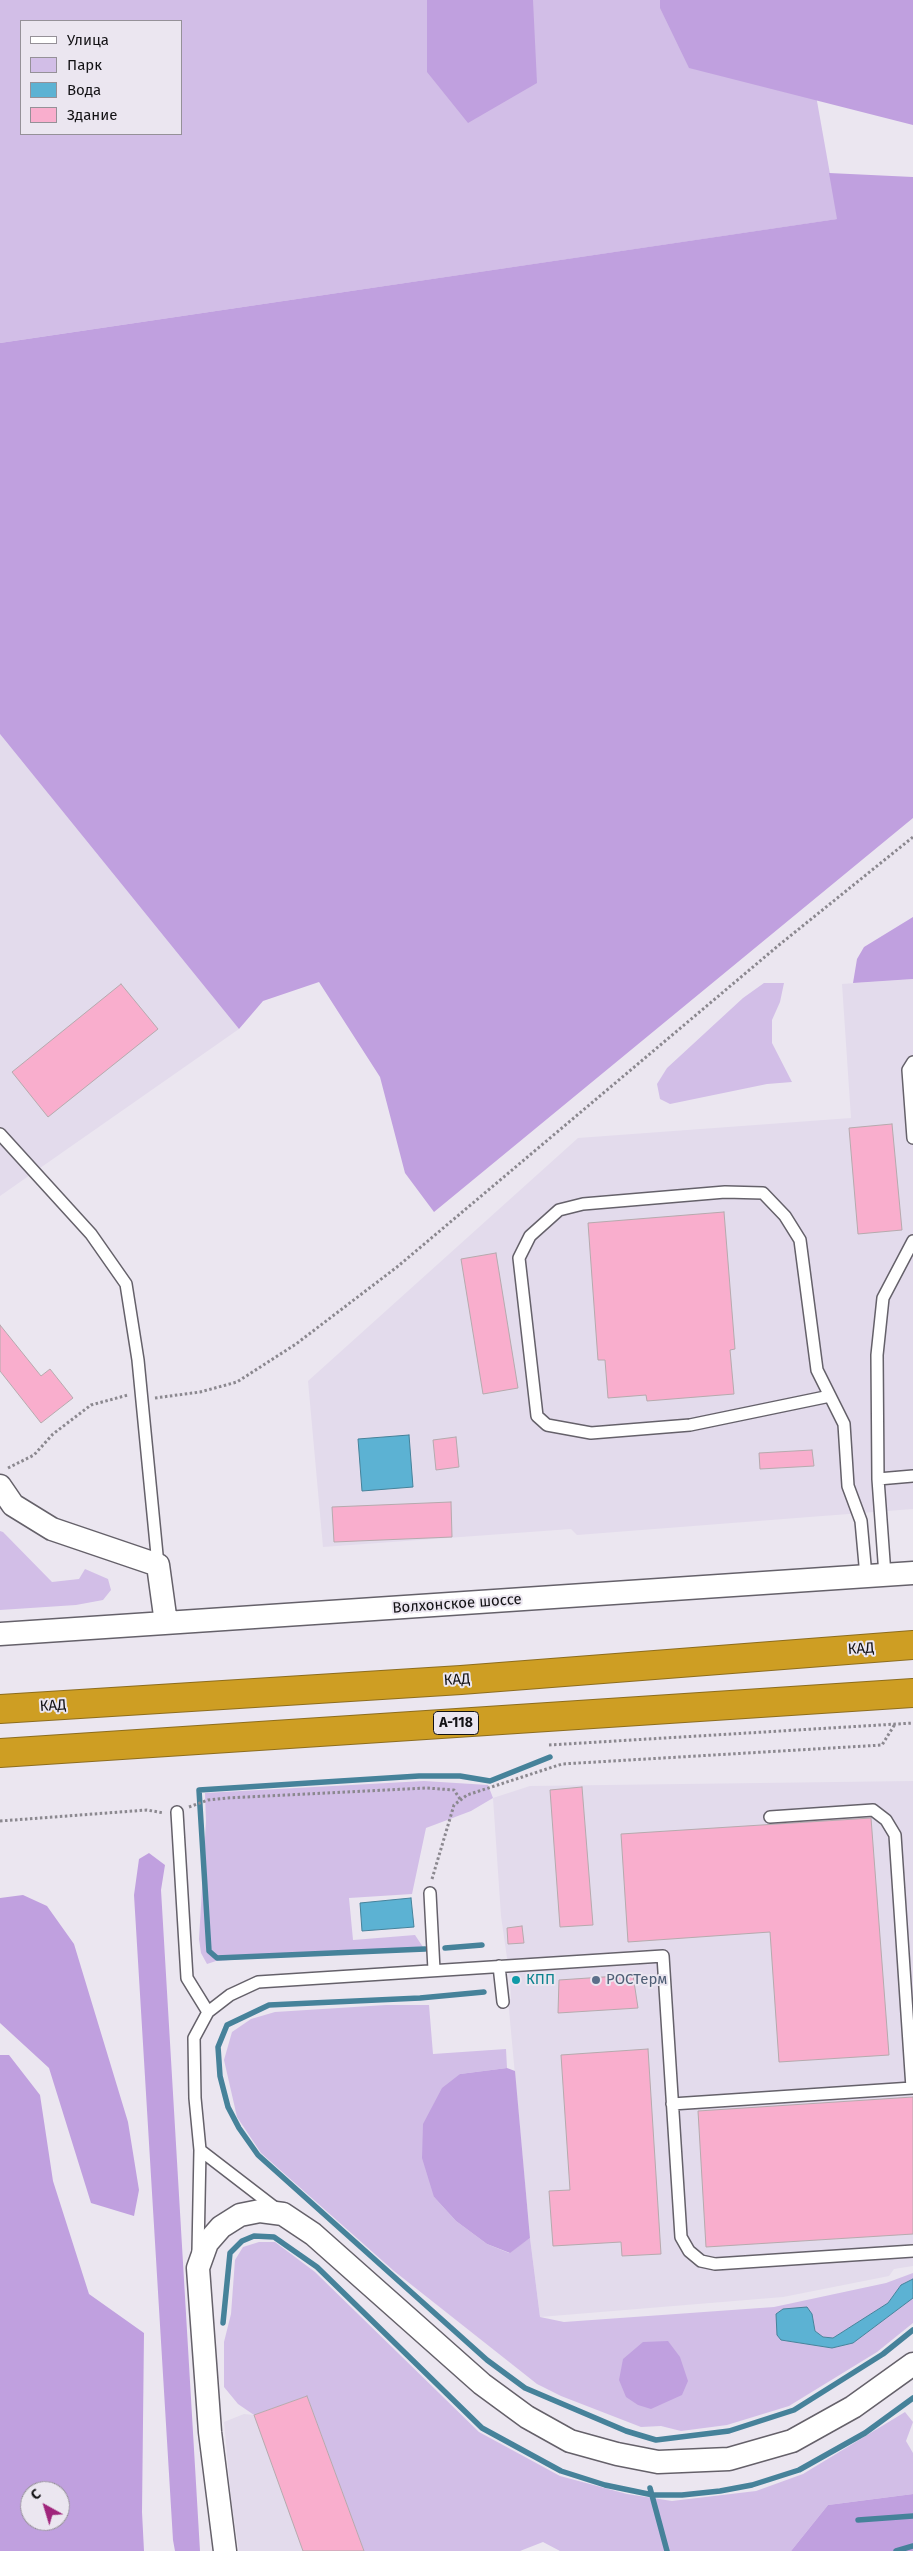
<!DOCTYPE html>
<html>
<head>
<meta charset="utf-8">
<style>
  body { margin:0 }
  #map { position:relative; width:913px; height:2551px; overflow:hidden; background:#ebe6f0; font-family:"Fira Sans",sans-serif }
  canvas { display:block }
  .legend { position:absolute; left:20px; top:20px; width:162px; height:115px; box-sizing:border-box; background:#ebe6f0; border:1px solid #959198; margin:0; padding:6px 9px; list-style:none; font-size:15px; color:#131215 }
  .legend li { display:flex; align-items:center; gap:10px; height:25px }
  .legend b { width:25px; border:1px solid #959198 }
  .north { position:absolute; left:20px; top:2481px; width:50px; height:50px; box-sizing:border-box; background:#ebe6f0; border:1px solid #959198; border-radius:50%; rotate:321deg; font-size:14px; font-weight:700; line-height:20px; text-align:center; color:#131215 }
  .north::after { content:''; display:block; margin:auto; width:18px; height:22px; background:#a0257c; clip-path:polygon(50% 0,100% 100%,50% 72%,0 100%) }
</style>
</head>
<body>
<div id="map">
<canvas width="913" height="2551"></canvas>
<ul class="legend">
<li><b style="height:6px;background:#fff"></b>Улица</li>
<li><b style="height:14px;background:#d2bee7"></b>Парк</li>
<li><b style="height:14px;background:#5cb2d3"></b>Вода</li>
<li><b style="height:14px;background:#f9aecd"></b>Здание</li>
</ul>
<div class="north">С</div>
</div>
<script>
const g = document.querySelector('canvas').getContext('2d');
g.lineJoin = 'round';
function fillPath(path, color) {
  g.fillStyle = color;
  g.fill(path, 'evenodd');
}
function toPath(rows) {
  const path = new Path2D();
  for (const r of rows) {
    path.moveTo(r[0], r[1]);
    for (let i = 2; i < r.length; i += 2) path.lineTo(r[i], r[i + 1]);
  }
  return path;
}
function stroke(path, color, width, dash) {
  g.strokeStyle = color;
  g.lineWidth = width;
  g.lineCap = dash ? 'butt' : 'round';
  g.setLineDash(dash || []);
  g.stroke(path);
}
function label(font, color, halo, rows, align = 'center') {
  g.font = font + ' "Fira Sans",sans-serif';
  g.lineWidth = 4;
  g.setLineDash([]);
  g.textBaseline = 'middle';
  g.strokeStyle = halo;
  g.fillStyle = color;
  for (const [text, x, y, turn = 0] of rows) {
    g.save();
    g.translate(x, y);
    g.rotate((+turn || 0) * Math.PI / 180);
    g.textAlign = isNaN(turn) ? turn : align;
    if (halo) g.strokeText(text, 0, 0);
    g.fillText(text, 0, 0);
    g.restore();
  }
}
fillPath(toPath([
  [0,734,239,1029,0,1196],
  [913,979,913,1509,577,1535,571,1529,323,1547,308,1381,578,1138,851,1118,842,984],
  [913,1781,913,2266,894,2269,889,2276,783,2297,540,2317,530,2238,508,1999,511,1999,510,1979,501,1916,493,1798,530,1786],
  [307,2396,364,2551,239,2551,231,2499,224,2422,244,2414,254,2415]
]), '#e3dbec');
fillPath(toPath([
  [0,0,799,0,838,219,0,343],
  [21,21,181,21,181,134,21,134],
  [764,983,784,983,780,1002,772,1020,772,1043,792,1082,767,1084,670,1104,660,1099,657,1084,667,1068,743,998],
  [0,1531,3,1532,52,1582,79,1579,85,1569,108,1579,111,1590,103,1600,76,1605,0,1610],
  [424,1781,488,1785,493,1798,471,1811,426,1828,412,1894,349,1898,353,1940,415,1935,423,1947,216,1961,207,1964,201,1953,199,1939,206,1821,205,1793],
  [386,2005,429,2005,433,2054,506,2049,507,2068,460,2074,434,2197,456,2221,487,2244,509,2253,530,2238,540,2317,564,2322,774,2307,886,2283,913,2273,913,2279,901,2285,888,2303,833,2338,823,2337,815,2331,812,2314,781,2340,832,2348,853,2343,913,2298,913,2323,877,2352,789,2406,727,2425,681,2431,661,2426,641,2427,561,2396,537,2384,394,2271,261,2153,237,2117,224,2060,232,2032,251,2019,275,2012],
  [259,2242,275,2242,315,2272,479,2432,560,2476,627,2494,672,2501,756,2491,803,2474,905,2412,913,2422,906,2441,913,2453,913,2494,828,2505,791,2551,560,2551,543,2542,520,2551,364,2551,307,2396,254,2415,238,2404,224,2387,224,2342,231,2314,235,2260,243,2247]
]), '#d2bee7');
fillPath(toPath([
  [427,0,533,0,537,83,468,123,427,72],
  [660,0,913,0,913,125,689,68,660,8],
  [829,173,913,177,913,818,434,1212,405,1173,380,1077,319,982,263,1001,239,1029,0,734,0,343,837,219],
  [913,917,913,979,853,983,857,959,864,947],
  [149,1853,165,1865,161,1890,200,2551,175,2551,173,2540,134,1895,139,1859],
  [23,1895,47,1906,74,1944,128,2122,139,2190,134,2216,91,2203,49,2068,0,2023,0,1898],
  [0,2055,9,2055,40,2095,53,2181,89,2294,144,2333,142,2512,144,2551,0,2551],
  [30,2491,60,2491,60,2521,30,2521],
  [507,2068,515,2071,530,2238,510,2253,487,2244,456,2221,434,2197,422,2158,423,2124,442,2088,460,2074],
  [668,2341,680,2357,688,2381,682,2395,651,2409,638,2405,626,2397,619,2380,623,2359,643,2342],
  [913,2494,913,2551,791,2551,828,2505]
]), '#c0a0df');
const water = toPath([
  [409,1435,413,1487,362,1491,358,1439,409,1435],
  [411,1898,414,1927,362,1931,360,1903,411,1898],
  [913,2279,913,2298,853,2343,832,2348,781,2340,777,2335,776,2314,783,2309,807,2307,812,2314,815,2331,823,2337,833,2338,888,2303,901,2285,913,2279]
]);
fillPath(water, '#5cb2d3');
stroke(water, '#46829a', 1);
stroke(toPath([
  [445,1948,482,1945],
  [425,1949,217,1958,209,1951,199,1790,419,1776,460,1776,490,1781,550,1757],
  [484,1992,420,1998,269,2005,227,2025,218,2047,220,2076,228,2107,239,2128,258,2155,487,2360,525,2388,626,2431,656,2440,729,2431,794,2410,883,2354,913,2330],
  [223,2323,230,2253,242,2241,254,2236,274,2237,317,2267,482,2428,561,2471,605,2485,653,2495,682,2495,720,2491,752,2485,799,2470,865,2433,913,2398],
  [650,2488,667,2551],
  [858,2520,913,2516],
  [896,2551,913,2546]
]), '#46829a', 5.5);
const building = toPath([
  [121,984,158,1029,48,1117,12,1072,121,984],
  [892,1124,902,1230,858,1234,849,1128,892,1124],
  [724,1212,735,1349,730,1350,734,1394,647,1401,646,1395,608,1398,605,1360,598,1360,588,1223,724,1212],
  [496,1253,518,1388,483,1394,461,1259,496,1253],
  [0,1325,41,1376,50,1369,73,1398,41,1423,0,1371,0,1325],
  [456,1437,459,1467,436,1470,433,1440,456,1437],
  [812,1450,814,1466,760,1469,759,1453,812,1450],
  [451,1502,452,1537,334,1542,332,1507,451,1502],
  [582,1787,593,1925,560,1927,550,1790,582,1787],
  [871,1818,889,2055,779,2062,770,1932,628,1942,621,1834,871,1818],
  [522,1926,524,1943,508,1944,507,1928,522,1926],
  [633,1975,638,2008,558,2013,559,1980,633,1975],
  [648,2049,661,2254,622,2256,621,2242,553,2246,549,2191,570,2190,561,2055,648,2049],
  [913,2097,913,2234,706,2247,698,2111,913,2097],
  [307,2396,364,2551,303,2551,254,2415,307,2396]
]);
fillPath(building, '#f9aecd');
stroke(building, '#b6aaae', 1);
const lane = toPath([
  [913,1062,908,1070,913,1138],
  [0,1134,91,1234,126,1284,138,1360,158,1565],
  [830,1396,690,1425,591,1433,547,1425,537,1416,519,1258,530,1236,559,1210,583,1204,725,1192,763,1193,785,1216,800,1240,817,1370,844,1424,848,1486,861,1521,866,1576],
  [878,1479,913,1476],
  [885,1575,878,1479,877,1355,883,1298,913,1241],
  [177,1812,187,1978,208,2012],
  [430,1893,434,1970],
  [499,1966,503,2002],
  [672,2104,912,2088,895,1835,886,1820,873,1810,770,1817],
  [200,2150,278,2210],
  [198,2251,200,2150,195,2098,194,2038,208,2012,230,1995,258,1982,663,1956,681,2237,689,2251,701,2261,715,2264,913,2251]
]);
const street = toPath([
  [0,1486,13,1505,52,1529,158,1565,166,1623],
  [0,1634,913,1573],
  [225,2551,210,2432,198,2268,207,2243,221,2227,240,2215,260,2211,283,2214,313,2234,482,2384,527,2417,570,2441,617,2454,658,2462,729,2459,792,2441,853,2407,913,2364]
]);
const highway = toPath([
  [0,1709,461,1680,913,1645],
  [0,1753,913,1693]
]);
stroke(lane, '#65616a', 14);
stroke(street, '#65616a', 25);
stroke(highway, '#8d6d1e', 30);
stroke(toPath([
  [155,1398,200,1392,237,1382,296,1344,397,1267,779,945,913,837],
  [8,1468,34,1455,53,1434,91,1405,128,1395],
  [549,1745,913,1723],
  [189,1807,208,1800,227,1798,427,1788,454,1790,460,1799],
  [0,1821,147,1810,164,1813],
  [432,1879,454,1805,467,1795,562,1764,882,1745,895,1724]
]), '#8b888f', 3, [2.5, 2.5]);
stroke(lane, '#fff', 11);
stroke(street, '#fff', 22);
stroke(highway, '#ce9e23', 28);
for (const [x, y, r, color] of [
  [516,1980,5,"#0f9aa8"],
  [596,1980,5,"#5c6f8a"]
]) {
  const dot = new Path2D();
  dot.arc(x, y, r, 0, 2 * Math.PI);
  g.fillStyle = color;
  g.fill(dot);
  stroke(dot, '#ebe6f0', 2);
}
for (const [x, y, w] of [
  [456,1723,45]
]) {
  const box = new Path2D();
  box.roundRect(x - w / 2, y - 11.5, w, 23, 4);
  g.fillStyle = '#ebe6f0';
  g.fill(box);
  stroke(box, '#131215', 1);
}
label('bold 14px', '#131215', null, [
  ["А-118",456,1723]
]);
label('15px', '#131215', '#ebe6f0', [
  ["Волхонское шоссе",457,1604,-4],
  ["КАД",861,1649,-4],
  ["КАД",457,1680,-4],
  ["КАД",53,1706,-4]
]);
label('15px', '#0d838f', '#ebe6f0', [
  ["КПП",526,1980]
], 'left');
label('15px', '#4e5e75', '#ebe6f0', [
  ["РОСТерм",606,1980]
], 'left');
</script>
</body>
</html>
